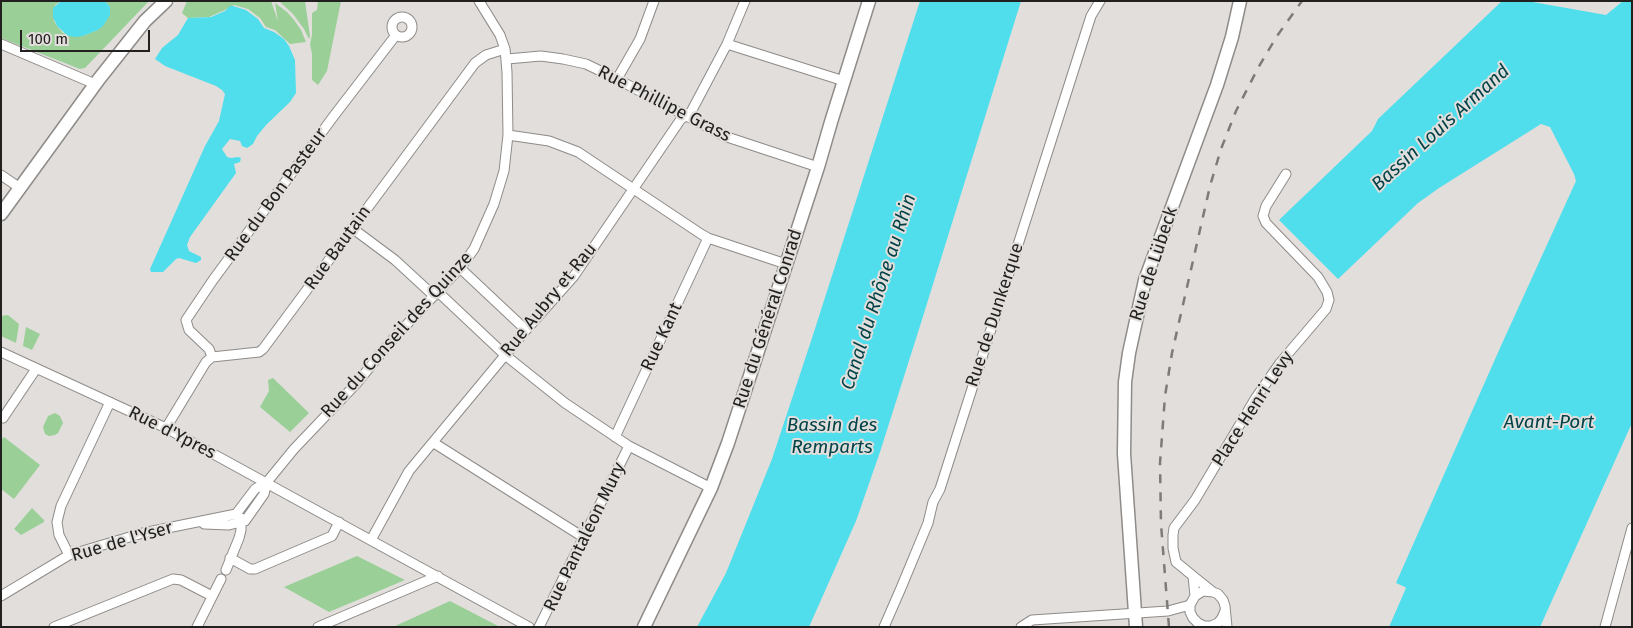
<!DOCTYPE html>
<html>
<head>
<meta charset="utf-8">
<style>
  body { margin:0 }
  #map { position:relative; width:1633px; height:628px; overflow:hidden; background:#e1dedb; font-family:"Fira Sans",sans-serif }
  canvas { display:block }
  .frame { position:absolute; inset:0; border:2px solid #222120; pointer-events:none }
  .scale { position:absolute; left:20px; top:30px; width:130px; height:22px; box-sizing:border-box; border:2px solid #222120; border-top:0; padding-left:6px; font-size:15px; line-height:18px; white-space:nowrap; color:#222120; -webkit-text-stroke:4px #e1dedb; paint-order:stroke }
</style>
</head>
<body>
<div id="map">
<canvas width="1633" height="628"></canvas>
<div class="frame"></div>
<div class="scale">100 m</div>
</div>
<script>
const g = document.querySelector('canvas').getContext('2d');
g.lineJoin = 'round';
function fillPath(path, color) {
  g.fillStyle = color;
  g.fill(path, 'evenodd');
}
function toPath(rows) {
  const path = new Path2D();
  for (const r of rows) {
    if (r.length === 3) {
      path.moveTo(r[0] + r[2], r[1]);
      path.arc(r[0], r[1], r[2], 0, 2 * Math.PI);
      continue;
    }
    path.moveTo(r[0], r[1]);
    for (let i = 2; i < r.length; i += 2) path.lineTo(r[i], r[i + 1]);
  }
  return path;
}
function stroke(path, color, width, dash) {
  g.strokeStyle = color;
  g.lineWidth = width;
  g.lineCap = dash ? 'butt' : 'round';
  g.setLineDash(dash || []);
  g.stroke(path);
}
function label(font, color, halo, rows, align = 'center') {
  g.font = font + ' "Fira Sans",sans-serif';
  g.lineWidth = 4;
  g.setLineDash([]);
  g.textBaseline = 'middle';
  g.strokeStyle = halo;
  g.fillStyle = color;
  for (const [text, x, y, turn = 0] of rows) {
    g.save();
    g.translate(x, y);
    g.rotate((+turn || 0) * Math.PI / 180);
    g.textAlign = isNaN(turn) ? turn : align;
    if (halo) g.strokeText(text, 0, 0);
    g.fillText(text, 0, 0);
    g.restore();
  }
}
fillPath(toPath([
  [1,1,61,1,55,5,54,21,57,26,63,33,83,36,98,30,110,7,105,1,149,1,85,68,80,69,1,38],
  [187,1,271,1,278,21,275,3,287,12,294,20,301,30,306,42,290,44,275,30,266,27,260,18,248,9,234,5,225,10,209,17,188,18,182,13],
  [279,1,305,1,310,36,309,39,304,29,293,14],
  [318,1,341,1,327,71,318,85,312,80,312,54,310,44,312,35,312,13,317,10],
  [8,315,19,324,16,343,1,336,1,316],
  [26,327,40,334,32,350,23,346],
  [273,378,309,413,290,432,260,407,269,391,268,380],
  [55,413,60,416,63,423,58,433,55,435,49,436,45,434,43,427,48,416],
  [4,437,40,465,14,499,1,489,1,440],
  [32,508,44,520,44,522,21,535,14,529],
  [357,556,405,580,329,612,284,587],
  [450,601,500,627,393,627]
]), '#9ad097');
fillPath(toPath([
  [61,1,105,1,110,7,110,15,103,26,98,30,83,36,77,37,68,36,57,26,53,17,53,8],
  [920,1,1021,1,920,326,880,452,856,521,809,627,697,627,726,573,772,459,812,338],
  [1502,1,1527,1,1606,15,1623,1,1632,1,1632,423,1540,627,1389,627,1406,588,1405,587,1396,583,1500,348,1576,181,1574,174,1550,127,1541,124,1439,188,1418,203,1338,279,1279,220,1372,131,1378,119],
  [230,6,233,6,246,10,258,19,264,28,274,32,284,39,289,46,295,60,296,93,290,102,266,125,257,136,253,144,247,148,242,146,240,141,230,139,222,149,227,157,231,158,238,157,241,158,240,162,234,164,236,173,190,237,187,245,189,251,201,257,201,260,196,263,179,258,176,259,163,272,151,272,150,269,205,146,219,121,225,94,222,90,216,86,165,66,155,59,162,48,178,35,188,18,211,17,225,11]
]), '#50deec');
const street = toPath([
  [402,27,10],
  [1,44,95,84],
  [727,44,844,81],
  [507,59,541,56,563,59,586,64,617,79,724,136,818,167],
  [617,79,640,39,654,1],
  [508,135,549,141,578,152,701,234,708,238,786,264],
  [1,175,20,188],
  [352,228,395,260,433,295],
  [460,268,526,330],
  [437,291,505,355,565,403,629,446,711,488],
  [1,352,166,428,529,627],
  [212,357,209,349,189,330,186,320,213,280,333,117,396,35],
  [3,418,36,369],
  [166,428,206,362,212,357,259,352,263,349,475,63,486,55,505,49],
  [615,437,708,238],
  [434,443,583,537],
  [204,524,229,525,245,521,264,494,267,482],
  [371,540,409,471,526,330,574,276,681,119,691,112,727,44,745,1],
  [69,555,59,535,57,522,61,506,110,402],
  [230,558,250,569,255,569,332,536,339,522],
  [226,570,239,538,241,530,241,518],
  [1193,576,1176,562,1173,548,1173,535,1174,528,1195,500,1255,399,1280,363,1326,309,1329,300,1327,292,1318,277,1266,223,1263,216,1266,206,1286,174],
  [1,596,69,555,143,533,236,514,255,489,267,482,294,449,356,384,393,339,460,268,474,249,494,204,504,171,508,135,507,72,505,49,500,35,479,1],
  [1195,596,1193,576,1213,592],
  [1225,611,1222,618,1218,623,1211,626,1204,626,1198,623,1193,618,1190,612,1190,605,1195,596,1203,591,1213,592,1218,594,1223,600,1225,606,1227,627],
  [54,627,173,579,181,580,212,596],
  [197,627,221,579],
  [318,627,438,576],
  [539,627,629,446],
  [884,627,901,588,928,523,933,502,940,489,1091,16,1100,1],
  [1021,627,1032,620,1168,611,1190,605],
  [1605,627,1632,528]
]);
const secondary = toPath([
  [1,214,99,79,145,21,166,1],
  [644,627,711,488,728,443,818,167,831,122,869,1],
  [1136,627,1124,454,1125,382,1129,353,1145,280,1217,85,1232,37,1240,1]
]);
stroke(street, '#8e8b88', 11);
stroke(secondary, '#8e8b88', 15);
stroke(street, '#fff', 9);
stroke(secondary, '#fff', 12);
stroke(toPath([
  [1169,627,1161,524,1160,463,1165,396,1172,353,1210,186,1221,149,1236,111,1258,68,1277,36,1302,1]
]), '#7d7b79', 2.5, [9, 9]);
label('18px', '#222120', '#e1dedb', [
  ["Rue Phillipe Grass",664,104,27],
  ["Rue du Bon Pasteur",276,195,-54],
  ["Rue Bautain",338,248,-54],
  ["Rue de Lübeck",1154,264,-72],
  ["Rue Aubry et Rau",549,300,-51],
  ["Rue de Dunkerque",995,315,-72],
  ["Rue du Général Conrad",768,319,-72],
  ["Rue du Conseil des Quinze",397,335,-48],
  ["Rue Kant",662,337,-65],
  ["Place Henri Levy",1253,409,-57],
  ["Rue d'Ypres",172,433,27],
  ["Rue Pantaléon Mury",585,537,-64],
  ["Rue de l'Yser",122,542,-16]
]);
label('italic 19px', '#004248', '#e1dedb', [
  ["Bassin Louis Armand",1441,128,-42],
  ["Canal du Rhône au Rhin",879,292,-72],
  ["Avant-Port",1549,423],
  ["Bassin des",832,426],
  ["Remparts",832,448]
]);
</script>
</body>
</html>
